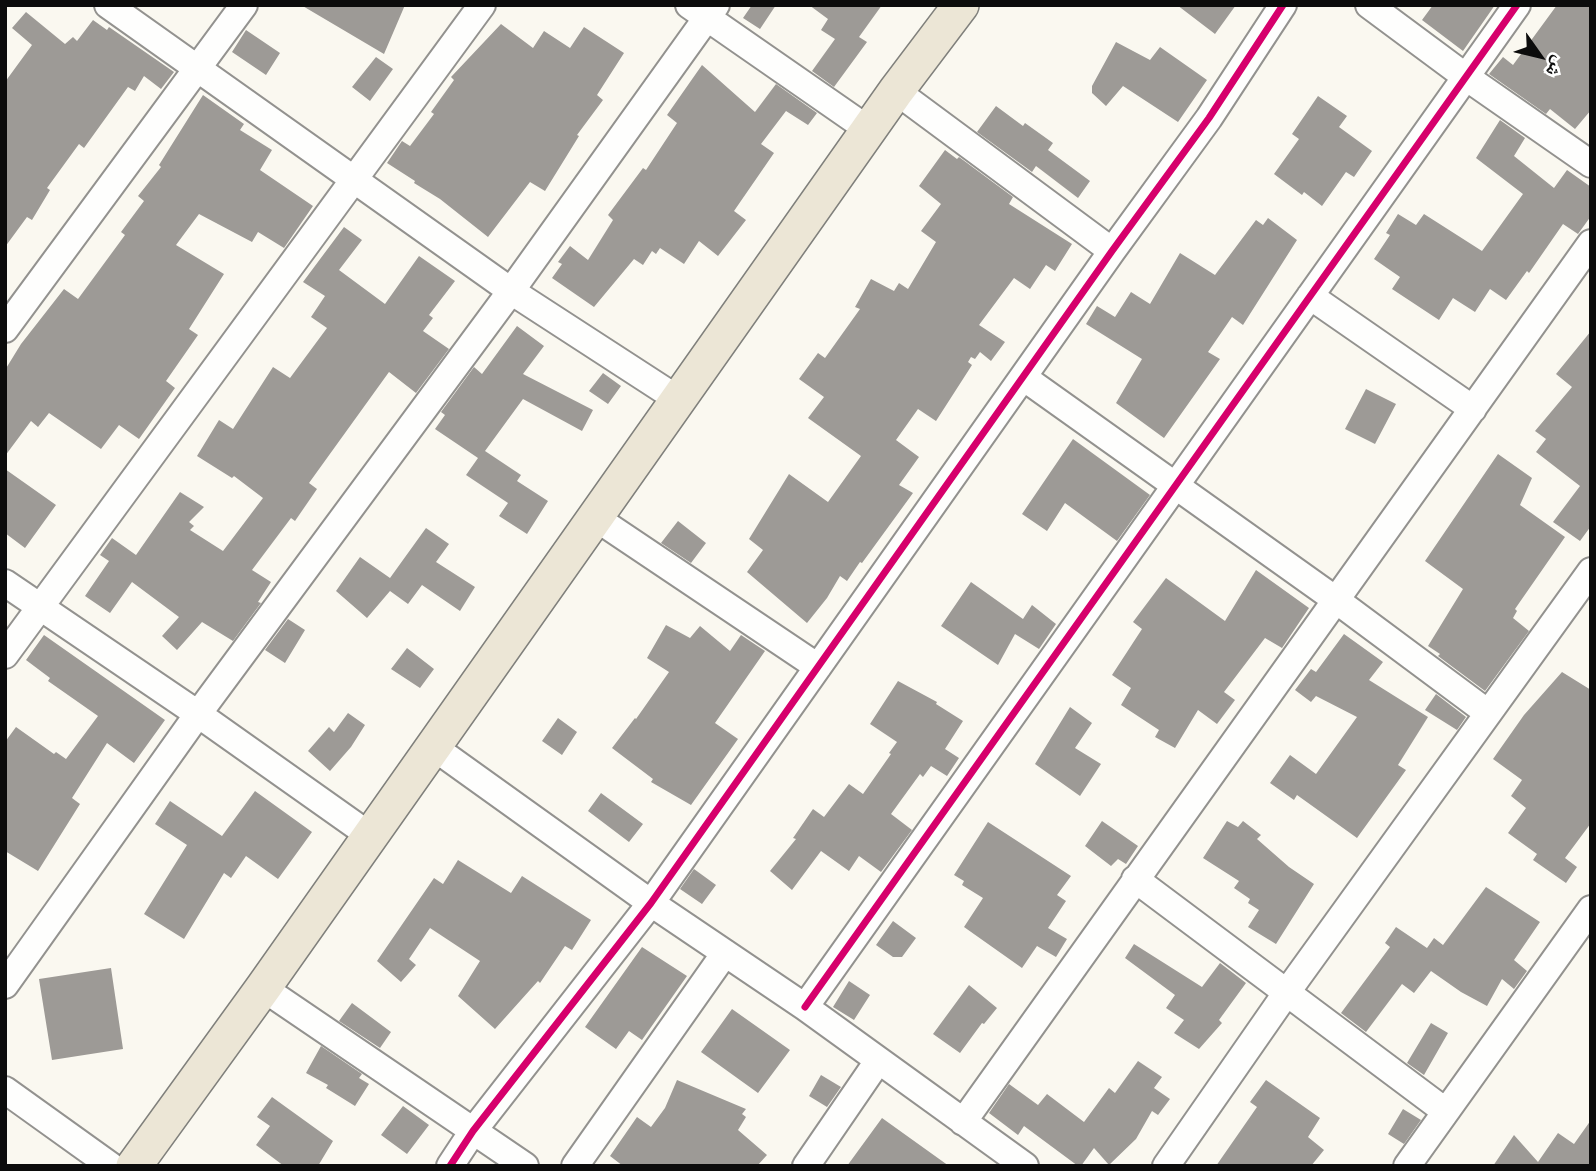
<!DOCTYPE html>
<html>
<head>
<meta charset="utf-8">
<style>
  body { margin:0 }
  #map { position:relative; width:1596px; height:1171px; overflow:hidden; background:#faf8f0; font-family:"Playfair Display","Noto Naskh Arabic",serif }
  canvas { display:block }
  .frame { position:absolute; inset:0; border:7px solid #0c0c0c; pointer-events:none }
  .north { position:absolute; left:1505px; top:21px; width:70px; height:70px; -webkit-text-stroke:5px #fff; paint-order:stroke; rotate:124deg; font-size:19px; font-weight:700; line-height:28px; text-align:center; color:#0c0c0c }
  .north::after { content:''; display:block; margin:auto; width:24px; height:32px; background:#0c0c0c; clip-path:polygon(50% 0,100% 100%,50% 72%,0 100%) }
</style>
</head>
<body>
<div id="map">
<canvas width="1596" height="1171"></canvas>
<div class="frame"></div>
<div class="north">ش</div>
</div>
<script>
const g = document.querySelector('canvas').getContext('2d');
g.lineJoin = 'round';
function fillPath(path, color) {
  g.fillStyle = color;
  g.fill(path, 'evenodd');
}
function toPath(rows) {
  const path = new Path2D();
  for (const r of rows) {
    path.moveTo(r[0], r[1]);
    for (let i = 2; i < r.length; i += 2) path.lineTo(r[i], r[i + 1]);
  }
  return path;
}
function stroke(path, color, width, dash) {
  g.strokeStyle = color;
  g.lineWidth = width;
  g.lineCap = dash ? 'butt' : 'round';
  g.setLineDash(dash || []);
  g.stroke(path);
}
fillPath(toPath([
  [301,5,405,5,384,54],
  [752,5,776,5,760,29,743,18],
  [809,5,882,5,859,37,867,42,834,87,812,71,835,39,821,30,828,19],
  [1177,5,1236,5,1215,34],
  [1433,5,1495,5,1463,51,1422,20],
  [1557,5,1591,5,1591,110,1575,129,1550,109,1546,114,1489,74,1503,57,1513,65],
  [26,12,65,44,73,37,77,41,93,20,107,30,109,27,174,72,161,89,144,76,135,91,128,87,84,148,79,144,47,188,50,190,32,220,27,217,5,247,5,82,32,45,12,28],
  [501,24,533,48,544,31,570,48,584,27,624,53,597,95,603,100,577,135,579,136,545,191,530,182,488,237,440,199,414,183,415,181,387,163,402,141,410,146,434,114,431,112,454,80,451,77],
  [246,30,280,53,266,75,232,52],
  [1116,42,1150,60,1160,47,1207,80,1178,122,1123,86,1106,106,1092,93,1092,86],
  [376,57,393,69,370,101,352,87],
  [702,65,755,112,776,84,817,113,808,125,786,111,761,144,774,153,734,211,746,220,718,256,699,241,684,264,660,248,656,254,652,251,643,265,634,259,594,307,552,278,562,264,558,262,570,246,588,260,613,220,608,215,643,168,646,170,677,123,667,115],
  [203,95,244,124,240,130,272,150,260,170,313,206,284,248,258,232,252,242,199,214,176,245,224,274,189,329,198,335,166,381,175,388,139,439,119,425,101,449,49,413,38,427,31,421,5,456,5,370,21,344,64,289,78,299,125,235,121,232,144,201,138,196,161,167,159,165],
  [1318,96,1347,116,1339,127,1372,151,1354,177,1346,172,1322,206,1304,192,1302,195,1274,174,1299,139,1292,134],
  [996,106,1023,126,1025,123,1053,143,1048,150,1090,181,1078,198,1036,166,1032,172,977,132],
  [1500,120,1525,138,1514,156,1554,188,1567,170,1591,187,1591,216,1578,234,1563,224,1529,273,1527,271,1506,300,1490,289,1475,312,1453,298,1439,320,1392,289,1400,277,1374,259,1390,235,1386,233,1398,214,1416,225,1424,214,1482,251,1523,194,1476,158],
  [945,150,957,159,959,157,1013,197,1009,204,1072,244,1055,271,1046,265,1030,289,1014,278,979,325,1005,342,991,361,980,352,975,359,971,357,968,362,972,365,936,421,918,409,896,440,919,457,899,485,913,493,862,563,860,562,847,581,840,576,827,598,807,623,747,572,763,550,749,539,789,474,828,502,861,456,808,418,824,397,799,379,818,353,825,358,860,309,855,307,871,279,894,291,899,283,908,289,936,242,921,231,941,204,919,186],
  [1268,218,1297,240,1243,325,1232,317,1208,352,1220,359,1164,438,1116,403,1142,359,1086,324,1097,306,1115,317,1131,292,1150,304,1180,253,1215,275,1256,220,1263,225],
  [344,227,362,240,339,270,385,304,419,256,455,281,429,315,433,318,423,331,449,349,416,393,389,372,309,483,317,489,295,521,291,518,252,570,271,582,258,602,261,603,233,641,202,622,177,650,162,636,179,617,132,582,110,613,85,596,109,561,100,555,112,538,136,555,180,492,204,507,189,522,194,526,190,530,223,551,263,498,234,476,232,478,197,456,219,420,233,429,273,367,290,378,327,328,311,317,325,296,303,282],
  [517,326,544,346,523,374,593,410,582,431,523,399,485,451,521,475,517,481,548,501,527,534,499,516,508,503,466,475,478,458,435,429,445,415,441,412,474,367,482,374],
  [1591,331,1591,526,1580,541,1553,522,1580,486,1536,452,1546,439,1535,431,1572,387,1556,374],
  [603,373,621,386,608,404,589,391],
  [1366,389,1396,404,1375,444,1345,429],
  [1073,439,1150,495,1117,541,1065,503,1047,531,1022,514],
  [1498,454,1532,478,1520,505,1565,537,1515,609,1517,611,1513,618,1529,631,1485,691,1438,656,1440,654,1428,646,1463,589,1425,561],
  [5,469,56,505,25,548,5,533],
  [678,521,706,543,691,563,661,543],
  [426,528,449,544,436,562,475,587,460,611,422,585,408,604,390,591,367,618,336,591,360,557,390,578],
  [1256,570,1309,608,1282,648,1265,638,1224,692,1235,700,1217,724,1198,710,1175,748,1155,737,1159,730,1121,705,1131,688,1112,675,1142,629,1133,622,1166,578,1225,621],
  [971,582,1023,619,1032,605,1056,624,1039,649,1015,634,998,665,941,626],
  [288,619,305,630,285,663,265,650],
  [666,625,690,638,700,626,730,651,741,635,765,651,715,723,738,739,691,805,651,782,653,779,612,748,635,718,636,719,669,672,647,658],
  [1344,634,1383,662,1369,680,1428,717,1398,765,1406,770,1357,838,1297,795,1294,800,1270,783,1290,755,1316,774,1357,717,1316,696,1311,702,1295,690,1311,669,1316,672],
  [44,635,165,720,134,763,107,743,72,798,80,804,38,871,5,851,5,742,16,727,54,754,56,752,66,759,98,716,48,681,50,678,26,660],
  [407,648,434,669,420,688,391,669],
  [1562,672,1591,690,1591,823,1565,858,1577,867,1566,883,1533,860,1537,854,1508,833,1526,808,1511,796,1522,780,1493,759,1524,715],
  [898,681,937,702,936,704,963,721,945,749,959,758,947,776,931,766,923,777,920,774,891,814,912,830,881,872,859,856,849,871,821,851,792,890,770,871,796,839,793,838,813,809,824,817,849,784,863,794,891,754,889,753,897,742,870,724],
  [1436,694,1466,717,1457,730,1425,710],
  [1070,707,1092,723,1075,748,1101,764,1080,796,1035,764],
  [348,713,365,725,351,747,330,771,308,751,329,727,334,732],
  [558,718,577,732,562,755,542,741],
  [255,791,312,832,278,879,246,856,231,878,224,873,184,939,144,914,187,845,155,824,170,801,222,836],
  [601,793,643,824,629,842,588,811],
  [1102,821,1138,846,1126,864,1118,859,1111,866,1085,846],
  [1227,821,1238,827,1243,821,1261,835,1257,839,1289,867,1314,884,1276,944,1248,927,1259,910,1248,903,1250,899,1234,888,1239,881,1203,858],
  [988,822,1071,876,1057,895,1066,901,1048,928,1067,939,1056,957,1037,946,1022,968,964,927,983,898,962,885,964,881,954,875],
  [458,860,511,893,522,876,591,920,572,950,565,946,540,983,538,981,495,1029,458,996,480,961,430,928,409,959,416,965,401,982,377,961,434,878,443,884],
  [694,869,716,885,702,904,680,889],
  [1486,887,1540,922,1514,960,1527,971,1514,989,1502,979,1487,1006,1461,992,1431,971,1414,993,1402,984,1366,1032,1341,1013,1390,947,1385,943,1396,927,1427,948,1434,938,1443,945],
  [893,921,916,938,902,957,893,957,876,945],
  [1134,944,1202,987,1220,963,1246,983,1219,1020,1222,1023,1199,1049,1174,1033,1184,1020,1166,1008,1175,995,1125,958],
  [642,947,687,976,642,1040,629,1031,616,1049,585,1027],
  [111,968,123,1049,52,1060,39,979],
  [849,981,870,995,854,1020,833,1007],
  [969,985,997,1008,984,1024,982,1023,960,1053,933,1034],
  [352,1003,391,1032,380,1048,339,1021],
  [732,1009,790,1050,758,1093,701,1052],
  [1431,1023,1448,1033,1424,1075,1407,1063],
  [321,1046,362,1074,359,1078,369,1084,355,1106,326,1088,328,1085,306,1073],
  [1138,1061,1162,1077,1154,1088,1170,1099,1158,1115,1152,1111,1136,1139,1109,1165,1094,1148,1081,1166,1078,1166,1024,1126,1018,1135,989,1113,1009,1084,1038,1105,1047,1094,1084,1122,1109,1088,1115,1093],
  [821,1075,841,1087,827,1107,809,1096],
  [677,1080,746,1109,742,1114,746,1117,738,1130,767,1155,757,1166,623,1166,610,1156,637,1117,651,1127,665,1108],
  [1266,1080,1320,1118,1308,1137,1324,1150,1311,1166,1216,1166,1257,1107,1250,1102],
  [272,1097,333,1141,318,1166,284,1166,256,1145,270,1126,257,1117],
  [403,1106,429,1125,407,1154,381,1135],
  [1403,1109,1421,1120,1404,1144,1388,1134],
  [882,1118,949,1166,847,1166],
  [1591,1120,1591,1166,1493,1166,1514,1135,1538,1162,1558,1133,1574,1144]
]), '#9d9a96');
const minor = toPath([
  [108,5,511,291,679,400],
  [689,5,869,130],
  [1369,5,1466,77,1591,164],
  [896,91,1112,251],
  [1310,296,1473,409],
  [5,329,244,5],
  [1023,377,1336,600,1488,713],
  [596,518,818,667],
  [5,583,198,714,369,835],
  [5,655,482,5],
  [432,746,651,903,805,1007,1025,1166],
  [1135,879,1445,1111],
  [5,985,198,714,511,291,716,5],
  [263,988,525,1166],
  [805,1007,1517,5],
  [5,1090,111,1166],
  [963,1122,1591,243],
  [450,1166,473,1131,651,903,1112,251,1209,118,1283,5],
  [575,1166,725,953],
  [806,1166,878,1061],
  [1166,1166,1287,992,1591,571],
  [1407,1166,1591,909]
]);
const major = toPath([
  [134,1166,263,988,896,91,961,5]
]);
stroke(minor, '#93928f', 30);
stroke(major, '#80807c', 38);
stroke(minor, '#fefefd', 26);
stroke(major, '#ece6d6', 35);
stroke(toPath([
  [805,1007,1517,5],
  [450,1166,473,1131,651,903,1112,251,1209,118,1283,5]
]), '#d6006c', 7);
</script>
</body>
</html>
